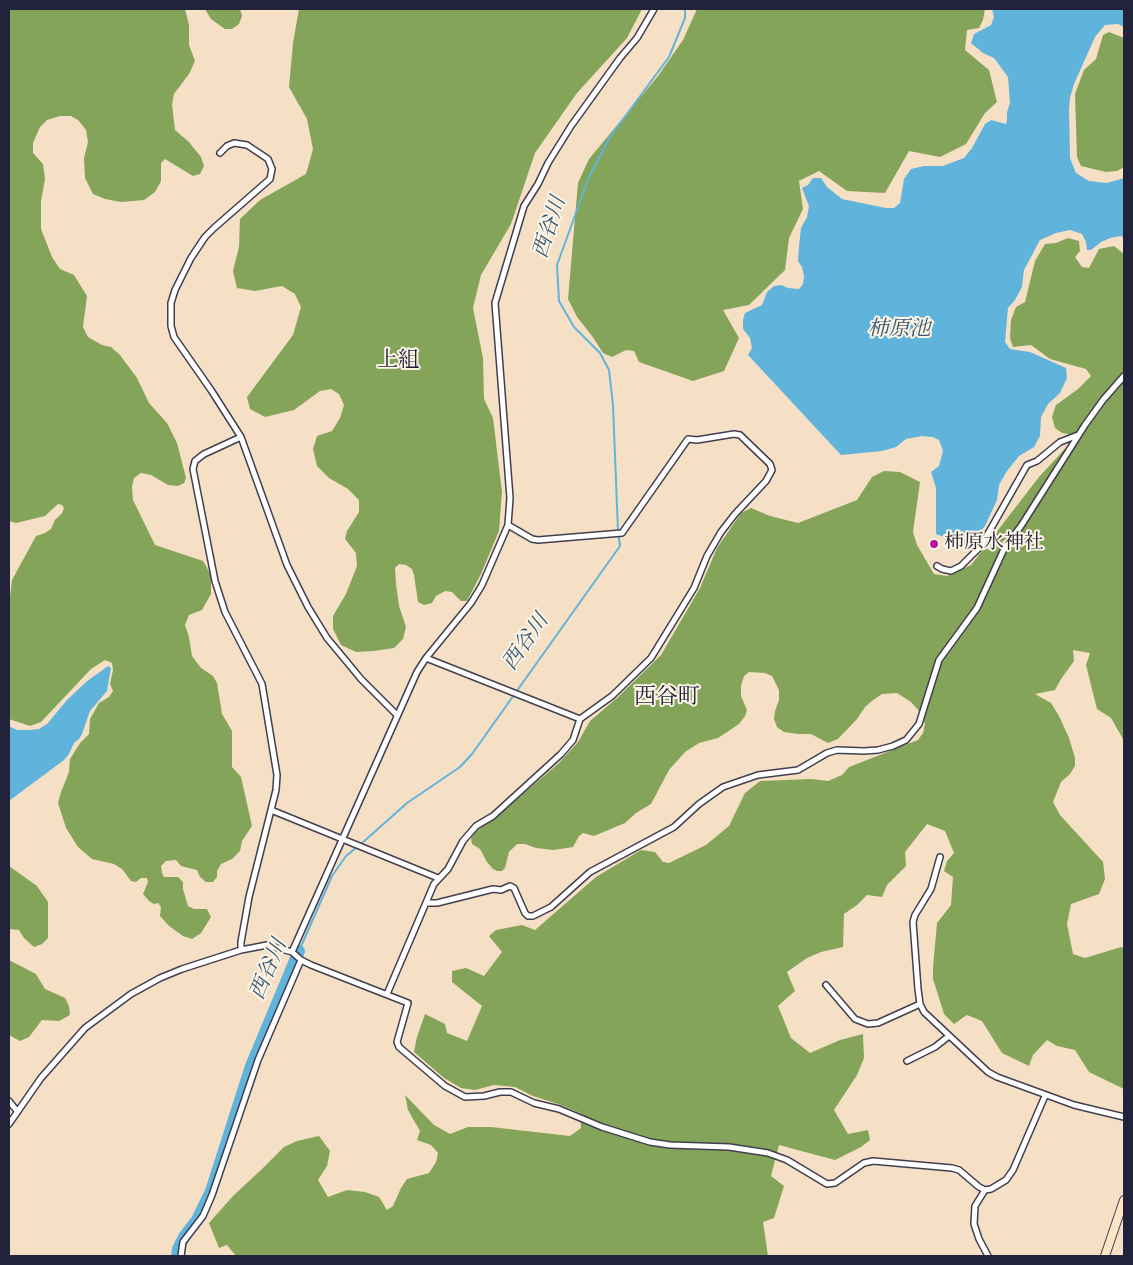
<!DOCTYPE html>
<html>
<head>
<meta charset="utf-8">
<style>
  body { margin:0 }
  #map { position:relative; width:1133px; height:1265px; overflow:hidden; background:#f5e0c5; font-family:"IM FELL DW Pica",serif }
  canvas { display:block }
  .frame { position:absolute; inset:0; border:10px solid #22223b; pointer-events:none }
</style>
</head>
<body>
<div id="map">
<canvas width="1133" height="1265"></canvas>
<div class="frame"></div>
</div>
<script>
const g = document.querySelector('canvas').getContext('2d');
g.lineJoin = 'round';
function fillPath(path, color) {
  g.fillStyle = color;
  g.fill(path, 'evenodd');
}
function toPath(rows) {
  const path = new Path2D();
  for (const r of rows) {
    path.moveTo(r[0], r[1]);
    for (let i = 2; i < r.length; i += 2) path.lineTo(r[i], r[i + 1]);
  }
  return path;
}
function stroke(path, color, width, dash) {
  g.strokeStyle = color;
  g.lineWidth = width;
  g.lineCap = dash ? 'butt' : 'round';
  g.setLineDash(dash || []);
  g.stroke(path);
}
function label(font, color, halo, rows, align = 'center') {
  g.font = font + ' "IM FELL DW Pica","Noto Serif JP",serif';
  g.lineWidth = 4;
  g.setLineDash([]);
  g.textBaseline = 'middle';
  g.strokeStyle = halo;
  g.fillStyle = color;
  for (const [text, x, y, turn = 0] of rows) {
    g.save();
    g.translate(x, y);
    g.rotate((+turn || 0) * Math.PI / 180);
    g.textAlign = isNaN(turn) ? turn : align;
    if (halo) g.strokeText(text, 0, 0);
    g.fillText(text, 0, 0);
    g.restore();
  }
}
fillPath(toPath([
  [9,9,185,9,189,25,189,45,195,61,189,74,174,94,172,104,175,130,189,142,201,157,204,166,200,174,193,176,165,159,161,163,161,181,155,192,144,200,121,202,105,199,93,194,85,178,84,158,88,142,86,130,78,120,71,116,60,116,47,120,40,127,33,143,33,153,43,164,45,179,41,201,41,229,52,257,60,269,74,275,87,296,83,327,88,337,102,345,111,347,120,355,137,378,149,403,167,423,177,443,186,478,184,483,178,486,168,485,151,475,141,473,134,478,132,487,133,500,155,545,203,561,211,575,211,594,202,610,189,615,185,625,189,637,192,656,201,668,213,676,217,683,222,714,232,731,232,767,241,777,252,826,242,841,240,851,232,859,221,864,217,871,217,877,213,882,206,882,200,877,197,870,181,866,176,860,166,861,161,866,162,873,164,877,178,877,183,882,183,889,188,906,194,909,207,909,211,917,201,933,192,939,183,936,169,926,160,916,161,907,158,903,154,904,149,901,143,894,148,882,147,878,141,878,136,882,131,881,122,869,114,864,92,859,78,847,66,828,58,803,61,792,69,772,70,759,80,743,89,734,90,719,99,703,109,697,113,691,110,684,113,670,112,663,105,660,91,669,41,722,30,726,9,719,9,605,12,580,36,536,45,533,51,529,55,520,62,513,64,508,62,505,58,504,45,516,16,523,9,521],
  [205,9,240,9,242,16,239,24,232,29,225,29,211,19],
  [299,9,642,9,627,38,577,93,535,153,511,224,481,275,473,308,483,358,484,399,493,418,502,492,499,531,481,574,467,601,461,601,452,592,445,591,436,596,432,603,424,605,418,602,414,575,412,569,406,565,399,564,395,568,396,584,399,606,406,627,403,639,394,648,374,651,356,652,341,645,333,629,333,616,346,594,357,566,356,553,345,539,347,531,359,512,359,500,348,489,329,478,317,466,313,449,317,436,332,431,340,418,344,405,339,394,331,389,320,391,294,410,265,417,250,409,247,397,293,335,301,307,295,294,282,286,255,291,237,288,233,271,239,247,240,219,260,200,306,174,313,149,307,119,289,87,293,43],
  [697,9,985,9,983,20,979,28,967,30,965,50,989,70,997,102,985,113,966,144,940,157,909,151,885,193,847,191,819,171,799,181,803,209,789,238,785,270,749,305,723,310,739,338,724,371,693,381,639,362,634,351,626,350,612,357,603,353,592,336,577,317,568,299,578,183,589,159,658,76,683,40],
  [1109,32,1124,38,1124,167,1117,171,1106,172,1081,166,1077,157,1075,94,1084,70,1096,59,1103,35],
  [1068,238,1079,241,1080,251,1075,257,1082,267,1089,268,1099,249,1114,246,1124,254,1124,739,1123,739,1111,718,1097,709,1086,665,1090,653,1073,650,1074,661,1061,679,1055,690,1035,694,1051,703,1059,716,1069,738,1075,758,1075,766,1070,774,1061,782,1053,802,1060,815,1103,862,1105,879,1099,894,1071,904,1067,924,1073,954,1085,958,1121,947,1124,949,1124,1089,1089,1072,1075,1050,1057,1046,1047,1040,1033,1055,1029,1066,1002,1053,982,1021,967,1015,954,1024,944,1014,933,979,933,967,937,923,951,905,953,877,944,871,947,861,954,853,945,831,927,824,905,852,906,866,887,885,882,897,867,895,857,905,844,914,843,947,821,952,807,958,787,972,795,991,778,1006,791,1038,810,1053,840,1040,863,1034,864,1058,857,1075,834,1110,848,1134,868,1130,870,1140,861,1147,835,1160,779,1145,771,1176,784,1186,774,1218,763,1222,768,1256,236,1256,227,1245,219,1248,209,1223,233,1196,262,1169,284,1147,297,1141,319,1136,330,1151,327,1166,318,1180,328,1197,347,1190,365,1192,379,1197,387,1210,393,1206,401,1188,407,1179,429,1173,436,1162,438,1153,431,1145,417,1140,420,1131,408,1110,405,1095,434,1125,450,1134,468,1127,491,1127,570,1136,581,1128,580,1113,561,1105,533,1096,515,1087,494,1085,475,1090,461,1088,444,1078,414,1052,417,1037,425,1014,445,1024,447,1033,467,1041,482,1006,452,982,452,971,466,968,484,976,502,952,489,936,496,930,522,925,535,930,596,877,641,850,655,852,663,862,669,863,706,845,729,826,745,793,760,781,811,779,828,781,842,775,849,767,918,740,923,733,925,724,919,711,911,702,897,693,882,694,873,700,865,707,857,719,838,739,828,743,811,734,798,734,784,732,777,727,774,719,775,711,779,700,779,690,772,676,765,673,749,672,744,676,741,686,741,696,747,710,745,716,739,724,718,738,699,743,685,752,669,770,651,804,636,813,625,823,594,836,583,833,579,836,573,847,554,850,536,848,525,844,517,844,509,852,505,868,502,871,497,871,493,869,487,862,480,849,472,844,471,838,475,832,502,812,559,763,578,742,590,721,617,698,661,655,700,588,717,548,741,513,751,508,770,516,798,523,857,500,872,477,884,471,900,472,920,482,913,532,917,545,934,574,947,576,971,565,1039,477,1073,440,1068,434,1062,433,1055,428,1052,417,1056,405,1078,389,1091,376,1086,369,1050,359,1031,345,1013,347,1010,338,1011,320,1016,307,1025,302,1035,261,1045,244,1056,243],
  [9,866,37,886,48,902,48,938,42,944,34,947,24,938,19,930,9,929],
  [9,960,36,974,45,989,65,998,69,1006,70,1015,59,1021,42,1020,29,1037,20,1041,9,1035]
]), '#84a459');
fillPath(toPath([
  [992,9,1124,9,1124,27,1118,24,1105,25,1095,37,1074,84,1070,98,1069,109,1070,158,1076,173,1089,181,1107,183,1124,178,1124,238,1121,236,1110,238,1101,242,1091,250,1087,250,1086,242,1082,234,1070,230,1056,233,1040,240,1024,270,1022,287,1015,300,1008,308,1005,342,1010,349,1030,352,1066,368,1067,378,1060,393,1048,404,1041,417,1040,436,1034,447,1019,456,1007,471,999,485,997,500,985,526,968,546,936,534,936,488,931,472,939,466,943,451,939,440,933,437,922,436,906,439,896,447,882,451,841,455,748,355,752,348,750,338,743,329,743,320,745,313,762,305,767,292,774,286,781,285,788,288,799,289,803,284,804,276,802,267,798,261,799,246,801,228,807,217,809,206,802,188,808,185,813,178,821,178,827,187,842,199,886,208,894,208,900,203,904,179,911,169,924,166,943,166,964,158,972,148,985,124,991,120,1006,124,1007,120,1007,112,1010,103,1008,77,994,58,983,53,971,43,974,34,991,25,994,17],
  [108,666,111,668,107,691,90,711,82,734,79,739,74,743,69,754,64,760,9,801,9,726,17,730,30,730,39,729,47,724,67,700,86,682]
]), '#60b3db');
stroke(toPath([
  [361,844,407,803,460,767,472,754,620,546,618,531,613,405,609,370,600,353,574,327,559,301,557,265,589,177,610,137,669,57,685,18,685,9],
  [299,951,332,876,346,856,357,847]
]), '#60b3db', 2);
stroke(toPath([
  [177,1256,178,1249,184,1237,197,1220,211,1191,251,1066,299,951]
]), '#60b3db', 12);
const street = toPath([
  [220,153,227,146,234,143,247,145,268,159,272,169,270,179,214,228,205,237,191,258,175,290,171,303,171,326,174,337,211,390,241,437,287,565,308,607,327,638,342,656,361,679,397,715],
  [937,566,942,569,951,571,961,566,981,546,1027,465,1037,461,1060,442,1078,435],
  [426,658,580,719],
  [271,810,438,878],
  [940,857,931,889,915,915,913,922,918,989,920,1004,924,1012,988,1072,997,1077,1074,1105,1124,1117],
  [427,903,437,903,493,889,501,890,510,886,514,888,525,913,528,916,533,916,551,907,590,872,674,827,699,804,723,787,758,775,798,770,827,753,837,750,864,751,878,750,893,746,906,740,919,724,939,660,977,608,1005,547,1021,526,1085,425,1103,400,1124,376],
  [241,950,241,942,249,897,271,810,276,790,277,775,262,684,225,612,215,581,193,469,195,461,204,454,241,437],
  [292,952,417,672,426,658,471,603,482,585,508,525,510,498,495,303,524,206,538,184,548,163,571,126,620,58,637,38,654,9],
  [826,985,855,1019,868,1024,878,1023,920,1004],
  [387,994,434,884,448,869,463,841,476,826,493,816,561,754,573,740,580,719,612,696,651,658,694,588,707,556,721,532,735,514,766,481,772,470,770,464,740,435,734,434,697,440,688,439,622,533,538,540,532,539,508,525],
  [907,1061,935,1047,949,1036],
  [9,1101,17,1111],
  [9,1124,41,1078,85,1028,131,994,160,978,182,969,241,950,267,945,292,952,301,960,311,965,408,1003,397,1042,399,1047,445,1086,465,1097,484,1096,500,1092,511,1092,534,1103,559,1109,602,1127,650,1142,670,1145,729,1147,768,1153,787,1160,827,1184,835,1183,864,1163,873,1161,952,1168,959,1170,979,1187,985,1190,991,1189,1006,1180,1013,1170,1045,1096],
  [985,1190,975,1206,974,1224,979,1239,988,1256],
  [181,1256,183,1242,203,1216,212,1195,258,1060,301,960]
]);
const secondary = toPath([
  [1105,1256,1124,1200]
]);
stroke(street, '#423e50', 8);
stroke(secondary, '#423e50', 10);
stroke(street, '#fff', 5);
stroke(secondary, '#ffe4c6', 8);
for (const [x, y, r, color] of [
  [934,544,5,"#b5179e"]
]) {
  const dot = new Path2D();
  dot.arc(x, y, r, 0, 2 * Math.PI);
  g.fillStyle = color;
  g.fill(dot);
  stroke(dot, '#fcf5e5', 2);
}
label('20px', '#22223b', '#fcf5e5', [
  ["柿原水神社",944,544]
], 'left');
label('italic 21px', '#385573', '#fcf5e5', [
  ["西谷川",551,228,-72],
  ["柿原池",899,331],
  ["西谷川",527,643,-55],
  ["西谷川",270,970,-67]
]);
label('21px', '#22223b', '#fcf5e5', [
  ["上組",398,362]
]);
label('22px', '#22223b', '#fcf5e5', [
  ["西谷町",667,698]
]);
</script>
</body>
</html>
